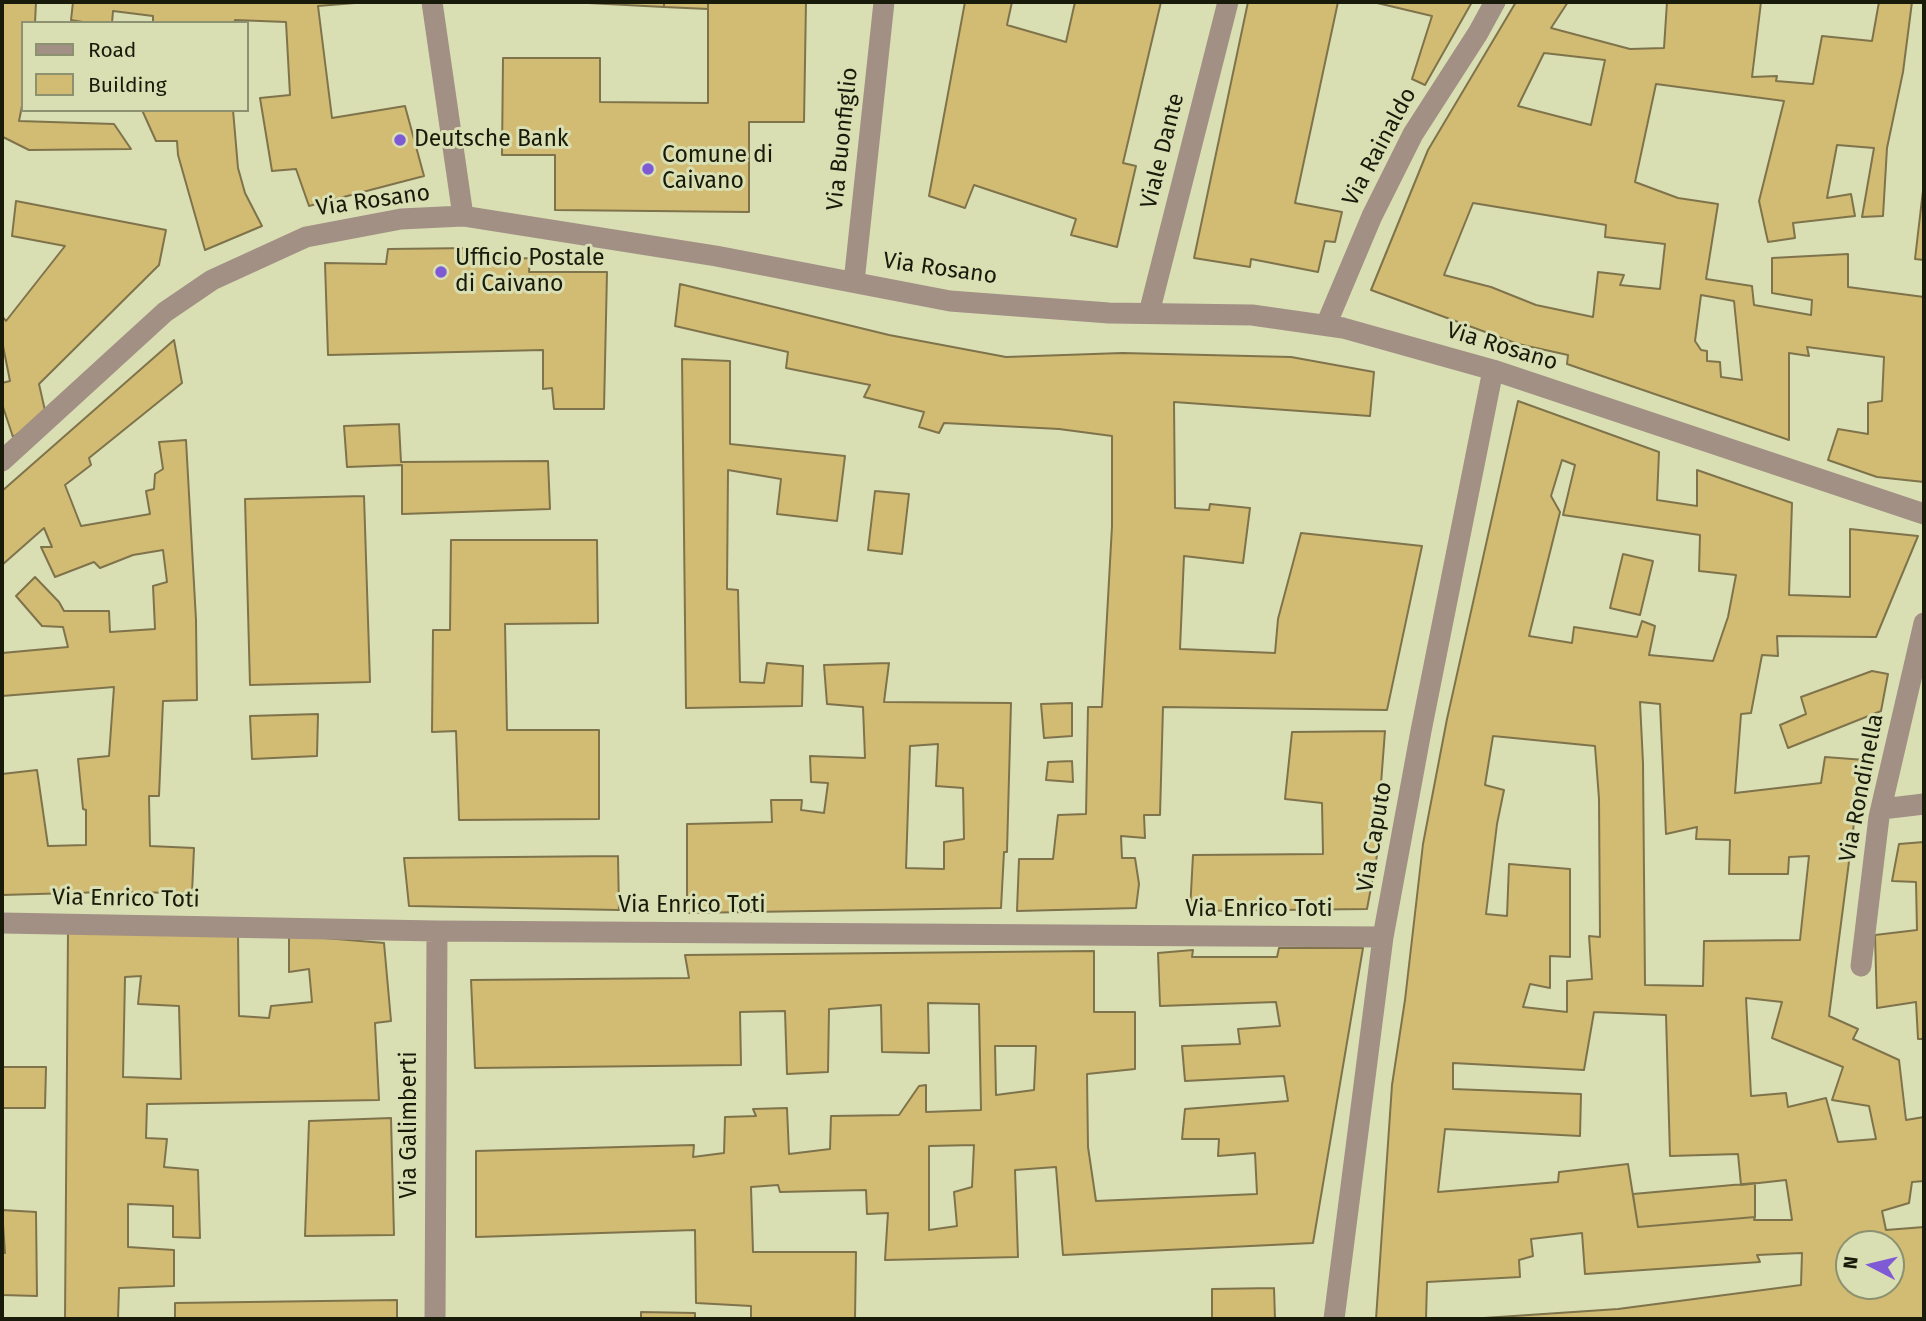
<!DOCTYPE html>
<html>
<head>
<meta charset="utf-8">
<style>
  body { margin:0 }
  #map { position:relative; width:1926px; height:1321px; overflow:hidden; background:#d9dfb3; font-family:"Fira Sans",sans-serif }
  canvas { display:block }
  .frame { position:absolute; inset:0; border:4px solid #191b0a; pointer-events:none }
  .legend { position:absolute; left:21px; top:21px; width:228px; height:91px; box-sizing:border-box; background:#d9dfb3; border:2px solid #8c916f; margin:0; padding:9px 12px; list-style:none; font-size:21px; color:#191b0a }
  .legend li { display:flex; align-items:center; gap:14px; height:35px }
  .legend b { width:35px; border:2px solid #8c916f }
  .north { position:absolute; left:1835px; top:1230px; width:70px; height:70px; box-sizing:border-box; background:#d9dfb3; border:2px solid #8c916f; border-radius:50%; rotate:277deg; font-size:19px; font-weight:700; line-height:28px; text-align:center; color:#191b0a }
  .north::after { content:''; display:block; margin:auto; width:24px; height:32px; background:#7e5ad5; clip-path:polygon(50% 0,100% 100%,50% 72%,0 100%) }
</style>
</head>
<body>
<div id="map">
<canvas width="1926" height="1321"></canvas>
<div class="frame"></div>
<ul class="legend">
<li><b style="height:9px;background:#a29085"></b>Road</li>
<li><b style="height:19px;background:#d2bb72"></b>Building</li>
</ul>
<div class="north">N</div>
</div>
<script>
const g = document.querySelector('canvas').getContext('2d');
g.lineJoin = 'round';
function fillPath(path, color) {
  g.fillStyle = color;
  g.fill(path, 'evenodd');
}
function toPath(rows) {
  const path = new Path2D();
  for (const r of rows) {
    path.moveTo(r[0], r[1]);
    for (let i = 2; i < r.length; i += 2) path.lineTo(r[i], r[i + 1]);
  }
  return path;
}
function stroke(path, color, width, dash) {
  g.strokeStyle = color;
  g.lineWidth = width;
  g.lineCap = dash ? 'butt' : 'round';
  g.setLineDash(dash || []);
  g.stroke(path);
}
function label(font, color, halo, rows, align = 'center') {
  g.font = font + ' "Fira Sans",sans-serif';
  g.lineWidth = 6;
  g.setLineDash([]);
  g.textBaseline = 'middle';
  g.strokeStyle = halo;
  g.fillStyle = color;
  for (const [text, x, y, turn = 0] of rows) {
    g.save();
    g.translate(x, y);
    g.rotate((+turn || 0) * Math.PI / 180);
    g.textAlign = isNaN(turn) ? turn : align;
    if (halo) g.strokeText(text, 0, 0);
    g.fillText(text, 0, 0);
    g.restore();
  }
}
const building = toPath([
  [2,2,36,2,35,23,23,23,23,101,19,121,114,124,131,149,29,150,3,137,2,143,2,2],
  [73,2,355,2,355,3,318,6,332,118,405,106,424,176,309,206,296,169,272,171,260,98,290,95,286,22,235,20,234,23,153,23,153,16,113,11,112,23,89,23,71,20,73,2],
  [569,2,664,2,664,7,569,2],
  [664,2,708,2,708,9,664,7,664,2],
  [708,2,806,2,804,122,749,122,749,212,555,210,555,155,502,155,503,58,600,58,600,102,708,103,708,2],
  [965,2,1012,2,1007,25,1066,42,1075,2,1161,2,1123,163,1136,166,1117,247,1071,235,1076,219,974,185,965,208,929,196,965,2],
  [1248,2,1338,2,1295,203,1342,212,1335,242,1325,241,1318,272,1251,259,1250,267,1194,258,1248,2],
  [1373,2,1472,2,1425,85,1412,79,1432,16,1373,2],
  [1516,2,1568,2,1551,28,1630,49,1664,48,1667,2,1761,2,1752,77,1777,76,1776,81,1813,84,1822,36,1872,41,1879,2,1912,2,1903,72,1887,148,1883,216,1862,217,1874,148,1837,145,1827,198,1851,194,1855,216,1793,223,1795,238,1768,242,1759,201,1784,101,1656,84,1635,182,1678,198,1718,204,1706,279,1752,286,1754,305,1811,315,1812,300,1772,293,1772,258,1848,254,1848,287,1924,297,1924,482,1877,477,1828,460,1838,429,1868,434,1868,403,1882,401,1884,357,1807,347,1809,356,1789,353,1789,440,1567,364,1568,355,1518,344,1371,290,1428,150,1516,2],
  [1544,53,1605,60,1591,125,1518,106,1544,53],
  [1473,203,1606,225,1605,237,1665,244,1660,289,1620,285,1624,275,1598,272,1593,317,1536,305,1491,287,1444,275,1473,203],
  [1701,295,1734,301,1742,380,1721,377,1720,362,1707,361,1707,351,1701,350,1695,341,1701,295],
  [142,110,233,110,238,168,245,193,262,226,205,250,178,155,177,141,156,141,142,110],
  [1924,182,1924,260,1915,259,1924,182],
  [16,201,166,230,159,265,39,384,46,415,13,437,2,404,2,383,10,381,3,346,2,346,2,316,6,321,65,246,12,236,16,201],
  [474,248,472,262,530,258,529,272,607,272,604,409,554,409,552,388,543,389,543,350,328,355,325,263,386,264,388,249,474,248],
  [680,284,889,335,1006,357,1122,353,1291,357,1374,372,1370,416,1174,402,1175,508,1209,510,1210,504,1250,508,1243,563,1184,556,1180,649,1275,653,1278,619,1301,533,1422,546,1387,710,1163,707,1160,815,1144,815,1145,838,1121,836,1122,858,1135,858,1139,884,1136,908,1017,911,1019,859,1053,859,1058,815,1086,814,1088,707,1102,707,1112,526,1112,436,1059,429,944,423,939,433,919,427,924,412,864,397,870,385,786,368,788,352,675,326,680,284],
  [174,340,182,383,89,458,91,465,65,485,81,526,150,514,146,491,154,489,155,474,163,469,159,442,186,440,196,620,197,700,163,701,159,796,149,796,150,846,194,848,192,893,107,892,2,895,2,774,37,770,48,846,86,845,86,810,83,809,78,759,109,756,114,687,2,696,2,653,68,647,63,627,42,626,16,596,35,577,59,602,64,611,109,611,110,632,155,629,153,586,167,582,163,550,133,555,100,568,94,562,55,577,41,547,52,547,44,528,2,565,2,491,174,340],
  [682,359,730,361,730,444,845,456,837,521,777,514,781,479,728,470,727,589,738,590,740,682,764,683,767,663,803,666,802,706,686,708,682,359],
  [1518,401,1659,452,1657,500,1697,506,1697,470,1792,503,1789,595,1850,597,1850,529,1918,536,1876,637,1777,636,1778,656,1762,655,1751,713,1741,714,1735,793,1821,783,1825,757,1865,760,1854,823,1829,1016,1858,1029,1853,1039,1899,1060,1906,1120,1924,1117,1924,1181,1912,1182,1909,1203,1882,1211,1886,1230,1924,1227,1924,1319,1469,1319,1618,1309,1801,1285,1802,1253,1757,1255,1760,1262,1585,1274,1582,1233,1531,1239,1533,1256,1519,1260,1520,1277,1427,1282,1426,1319,1376,1319,1392,1085,1405,1000,1423,844,1447,719,1518,401],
  [1562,460,1575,465,1563,515,1700,535,1699,571,1736,575,1728,617,1713,661,1649,655,1655,626,1642,621,1637,637,1574,627,1572,643,1529,636,1560,512,1551,496,1562,460],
  [1640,702,1660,704,1666,834,1697,827,1696,839,1730,840,1729,874,1788,874,1789,857,1809,856,1800,940,1704,941,1703,986,1645,985,1643,763,1640,702],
  [1493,736,1595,746,1599,799,1600,937,1589,936,1592,979,1567,981,1567,1012,1523,1007,1530,984,1550,988,1550,956,1570,957,1570,869,1509,864,1507,916,1486,914,1497,824,1504,790,1485,785,1493,736],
  [1746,998,1782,1002,1772,1038,1843,1067,1832,1100,1869,1106,1876,1139,1838,1142,1826,1098,1788,1107,1786,1093,1751,1096,1746,998],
  [1594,1012,1666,1015,1670,1156,1738,1154,1741,1185,1786,1180,1792,1220,1754,1220,1755,1217,1638,1227,1628,1164,1559,1172,1558,1182,1438,1192,1445,1129,1580,1136,1581,1094,1453,1089,1453,1063,1584,1070,1594,1012],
  [1849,1244,1891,1244,1891,1286,1849,1286,1849,1244],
  [399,424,401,462,548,461,550,509,402,514,402,465,347,467,344,426,399,424],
  [875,491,909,494,902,554,868,550,875,491],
  [364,496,370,682,250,685,245,499,364,496],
  [451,540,597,540,598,623,505,624,507,730,599,730,599,819,459,820,456,731,432,732,433,630,450,630,451,540],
  [1623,554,1653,561,1640,615,1610,608,1623,554],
  [889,663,884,702,1011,703,1007,852,1004,852,1001,908,687,913,687,824,772,822,771,800,802,800,801,810,824,813,828,783,811,782,810,756,865,758,863,707,827,704,824,665,889,663],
  [938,744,936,786,963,788,964,839,944,842,944,869,906,868,910,746,938,744],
  [1872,671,1888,674,1881,711,1788,748,1780,725,1806,714,1801,697,1872,671],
  [1072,703,1072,736,1044,738,1041,704,1072,703],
  [318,714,317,756,252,759,250,716,318,714],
  [1385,731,1379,810,1386,807,1367,909,1190,911,1193,855,1323,854,1322,803,1285,799,1292,732,1385,731],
  [1072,761,1073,782,1046,780,1048,762,1072,761],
  [1924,842,1924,1039,1918,1039,1916,1002,1877,1008,1875,935,1917,930,1916,882,1892,881,1899,844,1924,842],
  [618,856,619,910,409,906,404,858,618,856],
  [68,930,238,934,239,1016,269,1018,271,1006,312,1002,309,969,289,972,289,935,384,943,391,1021,375,1023,379,1100,147,1104,146,1138,167,1139,164,1167,198,1170,200,1238,173,1237,173,1206,128,1204,128,1247,174,1250,174,1286,119,1288,118,1319,65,1319,68,930],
  [141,976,138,1004,179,1006,181,1079,123,1077,125,977,141,976],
  [1279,948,1363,948,1313,1243,1063,1255,1056,1167,1015,1170,1018,1257,885,1260,888,1213,867,1214,866,1190,780,1192,778,1185,751,1187,753,1252,856,1252,855,1319,751,1319,751,1306,696,1303,695,1230,476,1237,476,1151,694,1145,693,1157,724,1153,725,1117,756,1116,753,1109,787,1108,789,1154,830,1149,831,1116,899,1115,919,1086,926,1085,926,1112,981,1110,979,1004,928,1003,929,1053,882,1052,881,1005,829,1009,828,1072,787,1074,785,1011,740,1012,741,1065,475,1068,471,980,689,978,685,955,1094,951,1094,1012,1135,1012,1135,1069,1087,1074,1088,1147,1096,1201,1257,1194,1255,1153,1218,1156,1219,1139,1182,1139,1185,1109,1288,1101,1284,1076,1185,1081,1182,1046,1240,1044,1238,1029,1280,1026,1276,1002,1160,1006,1158,953,1193,950,1192,957,1277,957,1279,948],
  [995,1046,1036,1046,1034,1090,996,1095,995,1046],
  [974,1145,972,1187,954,1192,957,1226,929,1230,929,1146,974,1145],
  [2,1067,46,1067,45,1108,2,1108,2,1067],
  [391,1118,394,1235,305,1236,309,1121,391,1118],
  [1755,1183,1755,1217,1638,1227,1633,1194,1755,1183],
  [2,1210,36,1212,37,1296,2,1295,2,1253,5,1253,2,1210],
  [1274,1288,1275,1319,1212,1319,1212,1289,1274,1288],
  [397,1300,397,1319,175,1319,175,1303,397,1300],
  [641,1312,695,1313,695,1319,641,1319,641,1312]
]);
fillPath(building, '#d2bb72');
stroke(building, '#7f734b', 2);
stroke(toPath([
  [432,2,463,216],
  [854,282,884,2],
  [1149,313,1228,2],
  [1326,325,1372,216,1413,134,1478,33,1495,2],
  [2,461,165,312,212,280,306,237,401,219,463,216,716,256,950,301,1109,313,1252,315,1343,328,1493,370,1924,514],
  [1882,809,1924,804],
  [2,923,437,931,1383,937],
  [1861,966,1879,817,1924,623],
  [435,1319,437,931],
  [1334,1319,1383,937,1421,731,1493,370]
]), '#a29085', 21);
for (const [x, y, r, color] of [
  [400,140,7,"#7e5ad5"],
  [648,169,7,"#7e5ad5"],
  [441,272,7,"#7e5ad5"]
]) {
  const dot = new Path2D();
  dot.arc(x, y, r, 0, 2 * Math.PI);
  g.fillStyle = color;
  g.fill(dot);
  stroke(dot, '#d9dfb3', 2.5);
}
label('23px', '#191b0a', '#d9dfb3', [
  ["Via Buonfiglio",843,139,-84],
  ["Via Rainaldo",1380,147,-62],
  ["Viale Dante",1163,151,-76],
  ["Via Rosano",373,201,-8],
  ["Via Rosano",940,269,8],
  ["Via Rosano",1502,347,17],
  ["Via Rondinella",1862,788,-79],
  ["Via Caputo",1375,837,-80],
  ["Via Enrico Toti",126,899,1],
  ["Via Enrico Toti",692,906],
  ["Via Enrico Toti",1259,910],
  ["Via Galimberti",410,1125,-90]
]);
label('23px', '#191b0a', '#d9dfb3', [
  ["Deutsche Bank",414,140],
  ["Comune di",662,156],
  ["Caivano",662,182],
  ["Ufficio Postale",455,259],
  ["di Caivano",455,285]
], 'left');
</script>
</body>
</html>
